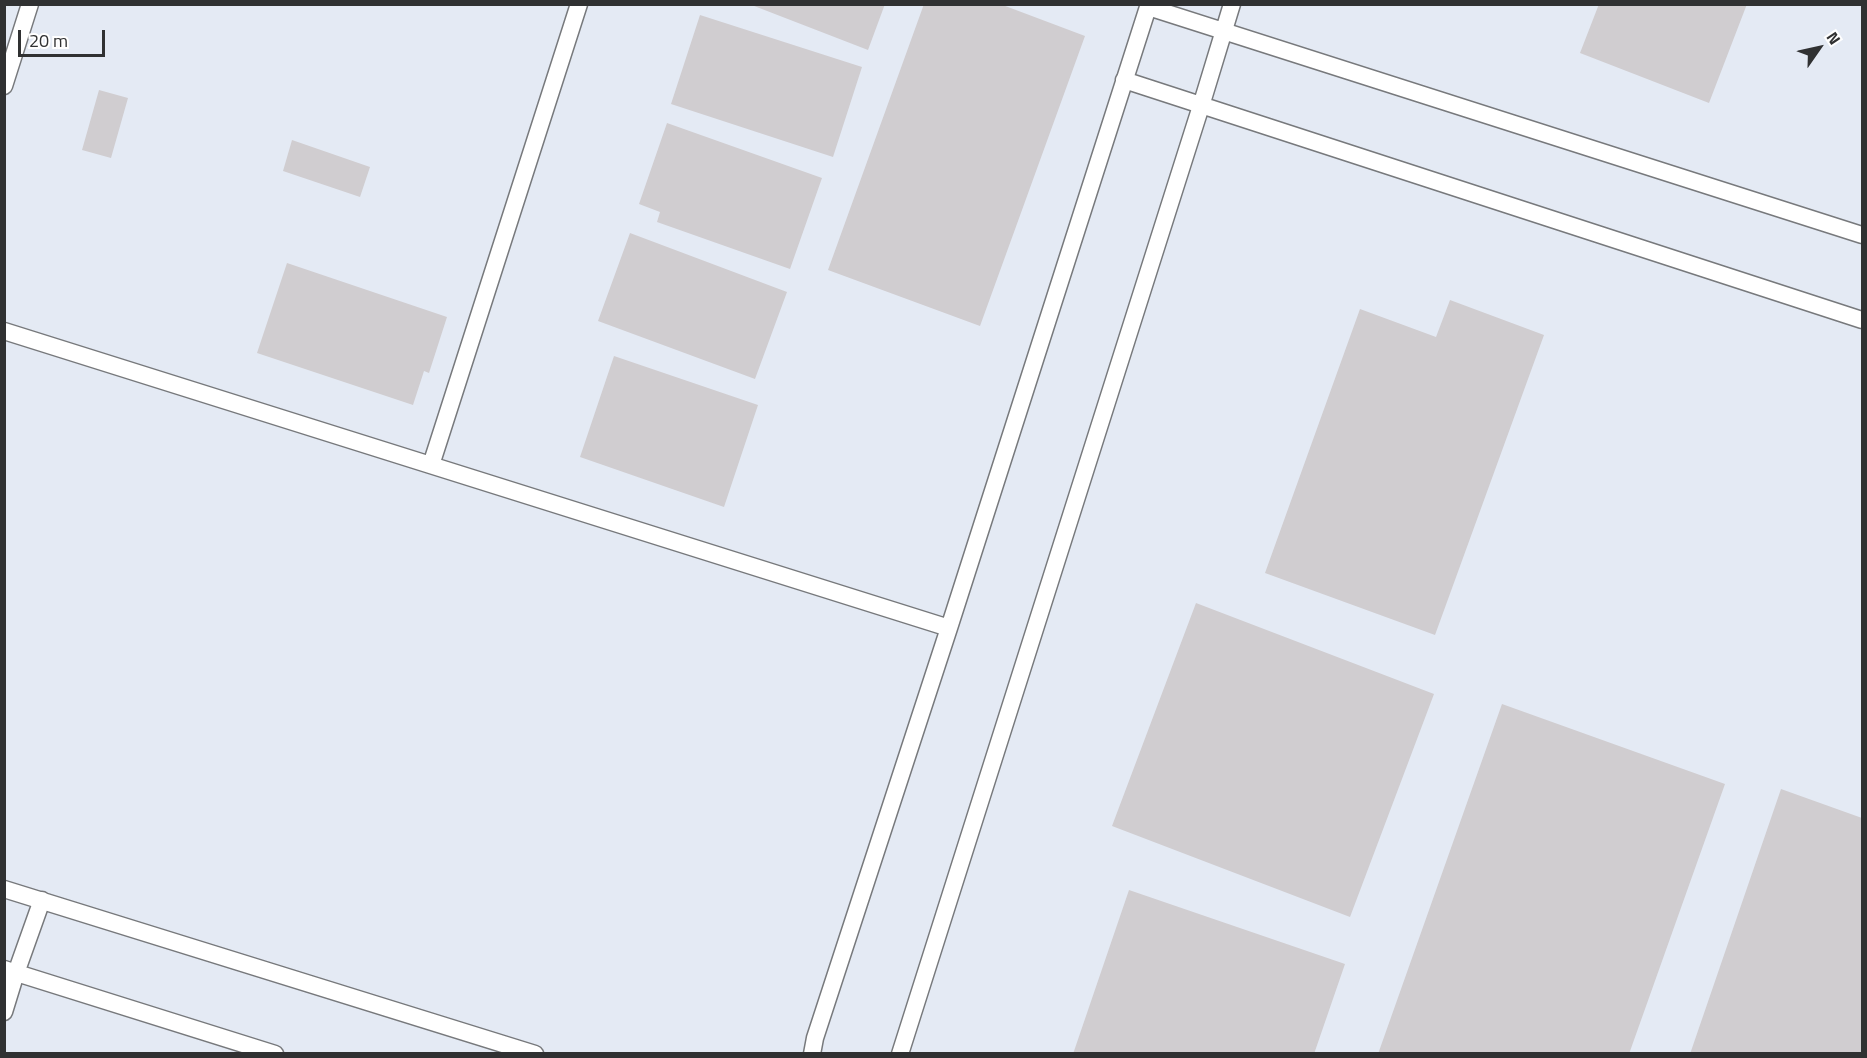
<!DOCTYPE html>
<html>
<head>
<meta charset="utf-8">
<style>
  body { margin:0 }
  #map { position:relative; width:1867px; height:1058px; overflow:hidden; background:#f3f5f8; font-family:"Titillium Web",sans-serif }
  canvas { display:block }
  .frame { position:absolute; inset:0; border:6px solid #303132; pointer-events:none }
  .north { position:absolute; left:1789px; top:18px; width:60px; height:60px; -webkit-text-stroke:4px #fff; paint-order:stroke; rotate:56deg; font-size:16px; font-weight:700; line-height:24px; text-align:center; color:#303132 }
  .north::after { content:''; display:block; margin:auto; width:21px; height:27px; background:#303132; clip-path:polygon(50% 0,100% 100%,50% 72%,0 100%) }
  .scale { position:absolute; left:18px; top:30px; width:87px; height:27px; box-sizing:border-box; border:3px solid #303132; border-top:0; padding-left:8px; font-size:18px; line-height:21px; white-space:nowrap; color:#303132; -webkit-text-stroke:4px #fff; paint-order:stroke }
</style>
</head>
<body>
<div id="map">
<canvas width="1867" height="1058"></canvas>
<div class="frame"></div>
<div class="north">N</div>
<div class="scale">20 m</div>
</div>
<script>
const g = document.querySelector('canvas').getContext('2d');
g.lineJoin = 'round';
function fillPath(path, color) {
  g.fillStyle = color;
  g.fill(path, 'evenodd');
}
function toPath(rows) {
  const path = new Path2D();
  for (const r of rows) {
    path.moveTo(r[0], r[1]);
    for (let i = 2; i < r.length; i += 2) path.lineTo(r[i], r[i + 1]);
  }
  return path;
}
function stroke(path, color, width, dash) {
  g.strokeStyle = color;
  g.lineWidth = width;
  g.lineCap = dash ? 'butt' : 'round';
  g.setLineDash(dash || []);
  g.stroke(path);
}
fillPath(toPath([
  [5,5,1862,5,1862,1053,5,1053]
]), '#e4eaf4');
fillPath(toPath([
  [749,4,885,4,868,50],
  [924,4,1000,4,1085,36,980,326,828,270],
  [1599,4,1747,4,1709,103,1580,53],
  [700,15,862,67,833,157,671,104],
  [99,90,128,98,111,158,82,150],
  [667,123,822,178,790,269,657,222,660,212,639,204],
  [292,140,370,167,360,197,283,171],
  [630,233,787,292,755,379,598,321],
  [287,263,447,317,429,373,424,371,413,405,257,353],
  [1450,300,1544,335,1435,635,1265,573,1360,309,1436,337],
  [614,356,758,405,724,507,580,457],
  [1196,603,1434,694,1350,917,1112,826],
  [1502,704,1725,784,1629,1054,1378,1054],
  [1781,789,1862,818,1862,1054,1690,1054],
  [1129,890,1345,964,1314,1054,1073,1054]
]), '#d0cdd0');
const service = toPath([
  [1148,7,1862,235],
  [1124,80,1862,320],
  [4,86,30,4],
  [4,331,949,628],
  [431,465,579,4],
  [4,889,535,1054],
  [4,969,275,1054],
  [4,1012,16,973,42,900],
  [812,1054,815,1038,949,628,1149,4],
  [900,1054,1201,106,1232,4]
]);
stroke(service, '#77797c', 19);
stroke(service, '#fff', 16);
</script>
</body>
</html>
